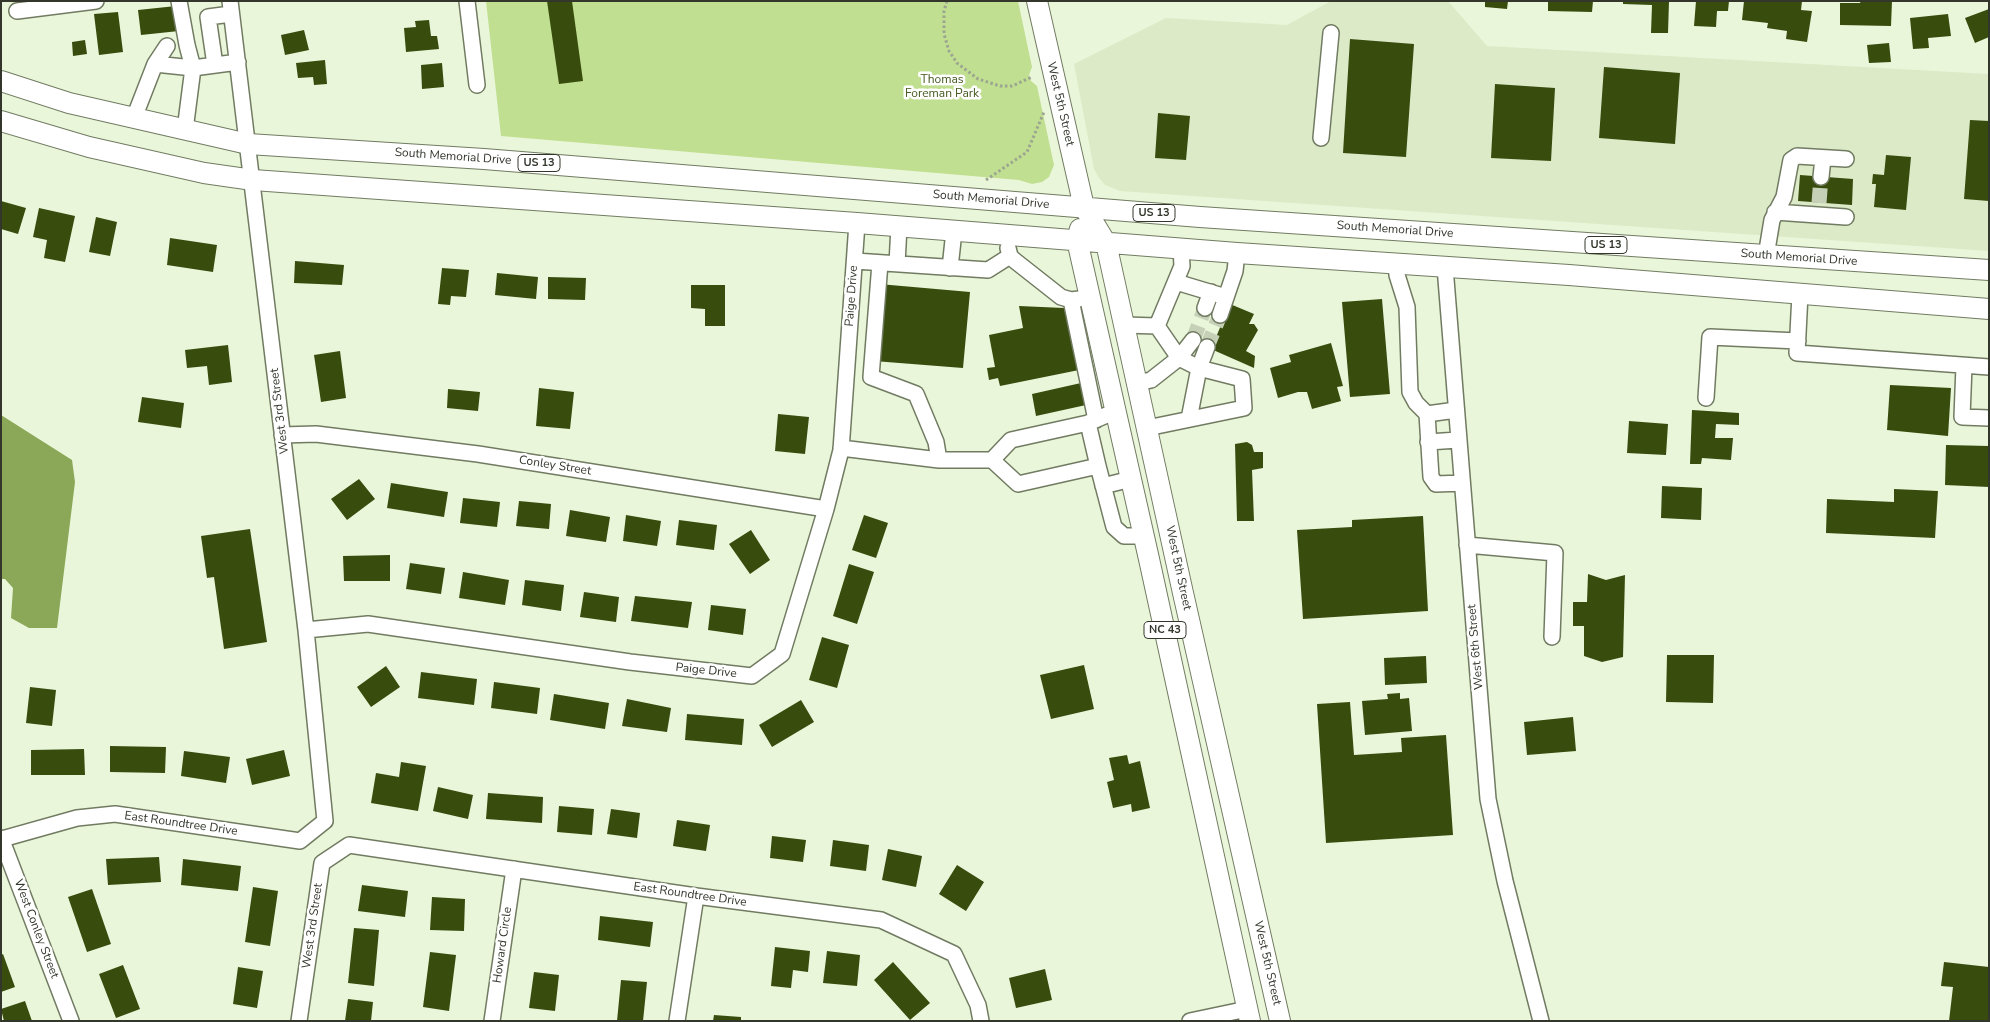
<!DOCTYPE html>
<html>
<head>
<meta charset="utf-8">
<style>
  body { margin:0 }
  #map { position:relative; width:1990px; height:1022px; overflow:hidden; background:#eaf6d9; font-family:"Nunito Sans",sans-serif }
  canvas { display:block }
  .frame { position:absolute; inset:0; border:2px solid #32362b; pointer-events:none }
</style>
</head>
<body>
<div id="map">
<canvas width="1990" height="1022"></canvas>
<div class="frame"></div>
</div>
<script>
const g = document.querySelector('canvas').getContext('2d');
g.lineJoin = 'round';
function fillPath(path, color) {
  g.fillStyle = color;
  g.fill(path, 'evenodd');
}
function toPath(rows) {
  const path = new Path2D();
  for (const r of rows) {
    path.moveTo(r[0], r[1]);
    for (let i = 2; i < r.length; i += 2) path.lineTo(r[i], r[i + 1]);
  }
  return path;
}
function stroke(path, color, width, dash) {
  g.strokeStyle = color;
  g.lineWidth = width;
  g.lineCap = dash ? 'butt' : 'round';
  g.setLineDash(dash || []);
  g.stroke(path);
}
function label(font, color, halo, rows, align = 'center') {
  g.font = font + ' "Nunito Sans",sans-serif';
  g.lineWidth = 5;
  g.setLineDash([]);
  g.textBaseline = 'middle';
  g.strokeStyle = halo;
  g.fillStyle = color;
  for (const [text, x, y, turn = 0] of rows) {
    g.save();
    g.translate(x, y);
    g.rotate((+turn || 0) * Math.PI / 180);
    g.textAlign = isNaN(turn) ? turn : align;
    if (halo) g.strokeText(text, 0, 0);
    g.fillText(text, 0, 0);
    g.restore();
  }
}
fillPath(toPath([
  [1331,1,1448,1,1487,46,1989,74,1989,251,1120,191,1105,185,1099,178,1094,169,1074,64,1166,18,1287,25]
]), '#dceac7');
fillPath(toPath([
  [486,1,1018,1,1032,67,1029,75,1031,81,1037,86,1054,165,1049,177,1042,182,1032,184,1019,180,501,136]
]), '#c0df91');
fillPath(toPath([
  [1,415,72,460,75,482,57,628,29,628,11,618,13,588,5,579,1,579]
]), '#8ba859');
fillPath(toPath([
  [547,1,572,1,583,81,559,84],
  [1485,1,1508,1,1507,9,1485,7],
  [1548,1,1593,1,1592,12,1548,11],
  [1623,1,1669,1,1668,33,1651,33,1652,5,1623,4],
  [1696,1,1729,1,1728,11,1717,11,1716,27,1694,26],
  [1744,1,1802,1,1801,10,1812,11,1807,42,1786,39,1787,31,1767,28,1768,23,1742,20],
  [1861,1,1892,1,1891,26,1840,25,1840,3,1860,3],
  [176,6,179,31,141,35,138,10],
  [1989,9,1989,37,1975,43,1965,18],
  [118,12,123,52,99,55,94,14],
  [1948,14,1951,36,1928,38,1929,48,1913,49,1910,18],
  [429,20,431,36,437,36,439,49,406,52,404,28,416,27,415,21],
  [304,30,309,50,285,55,281,35],
  [1350,39,1414,44,1406,157,1343,153],
  [85,40,87,54,73,56,72,42],
  [1889,43,1891,62,1869,63,1867,45],
  [325,60,327,84,314,85,313,77,298,78,296,63],
  [442,63,444,87,422,89,421,65],
  [1604,67,1680,73,1675,144,1599,138],
  [1495,84,1555,88,1551,161,1491,158],
  [1158,113,1190,116,1186,160,1155,158],
  [1970,120,1989,121,1989,201,1964,199],
  [1886,155,1911,157,1906,210,1874,207,1876,184,1872,184,1873,174,1884,175],
  [1800,175,1853,179,1852,205,1798,201],
  [1,201,26,208,18,234,1,229],
  [39,208,75,216,65,262,44,258,47,240,33,237],
  [96,217,117,222,110,256,89,252],
  [170,238,217,245,213,272,167,265],
  [295,261,344,265,342,285,294,283],
  [442,268,469,270,466,297,451,296,450,305,438,304],
  [497,273,538,277,536,299,495,295],
  [548,277,586,278,585,300,548,299],
  [879,284,970,292,963,368,874,361],
  [691,285,725,285,725,326,705,326,705,309,691,308],
  [1382,299,1390,394,1350,397,1342,302],
  [1230,304,1254,314,1249,324,1254,324,1258,330,1246,351,1255,356,1254,368,1211,349],
  [1019,306,1064,308,1079,370,1000,386,998,378,989,380,987,368,995,367,989,335,1023,328],
  [1331,343,1343,386,1337,387,1341,401,1312,409,1307,392,1298,392,1278,398,1270,368,1291,362,1289,355],
  [228,345,232,382,209,385,207,366,187,368,185,350],
  [340,351,346,398,321,402,314,355],
  [1081,383,1086,405,1036,416,1032,394],
  [1890,385,1951,388,1948,436,1887,430],
  [539,388,574,392,570,429,536,426],
  [448,389,480,392,478,411,447,408],
  [142,397,184,403,181,428,138,422],
  [1692,410,1739,413,1739,425,1716,424,1715,438,1733,438,1731,460,1702,458,1701,464,1690,464],
  [778,414,809,417,805,454,775,451],
  [1629,421,1668,424,1666,455,1627,453],
  [1247,442,1252,445,1254,452,1263,452,1263,468,1252,470,1254,521,1237,521,1235,444],
  [1946,445,1989,446,1989,487,1945,485],
  [359,479,375,499,347,520,331,499],
  [391,483,448,492,444,517,387,508],
  [1662,486,1702,488,1701,520,1661,518],
  [1894,489,1938,491,1935,538,1826,533,1827,499,1894,502],
  [463,498,500,502,497,527,460,523],
  [519,501,551,504,549,529,516,526],
  [570,510,610,517,606,542,566,536],
  [626,515,661,521,657,546,623,541],
  [864,515,888,523,876,558,852,550],
  [1423,516,1428,611,1303,619,1297,530,1352,527,1352,520],
  [679,520,717,525,714,550,676,545],
  [250,529,267,642,224,649,214,577,207,578,201,536],
  [751,530,770,560,750,574,729,544],
  [390,555,390,581,344,581,343,556],
  [410,563,445,568,441,594,406,589],
  [849,564,874,572,857,624,833,616],
  [463,572,509,580,505,605,459,598],
  [1588,574,1606,580,1625,575,1623,657,1602,662,1584,656,1584,626,1573,626,1573,602,1587,602],
  [525,580,564,585,561,611,522,605],
  [584,592,619,597,616,622,580,617],
  [635,596,692,602,688,628,631,621],
  [711,605,746,609,743,635,708,630],
  [822,637,849,645,837,688,809,680],
  [1667,655,1714,655,1713,703,1666,702],
  [1426,656,1427,683,1385,685,1384,658],
  [1084,665,1094,709,1051,719,1040,675],
  [386,666,400,687,371,707,357,687],
  [421,672,477,679,474,705,418,698],
  [494,682,540,688,537,714,491,708],
  [30,687,56,690,52,726,26,723],
  [1400,693,1400,699,1409,698,1412,731,1365,735,1362,701,1388,699,1387,694],
  [554,694,609,703,605,729,550,720],
  [627,699,671,708,667,732,622,726],
  [801,700,814,722,772,747,759,725],
  [1350,702,1354,755,1402,752,1401,738,1446,735,1453,835,1326,843,1317,704],
  [687,714,744,719,742,745,685,740],
  [1573,717,1576,751,1527,755,1524,722],
  [110,746,166,747,165,773,110,772],
  [84,749,85,775,31,775,31,750],
  [284,750,290,776,252,785,246,759],
  [184,751,230,757,226,783,181,776],
  [1127,755,1129,764,1140,761,1150,808,1132,812,1131,804,1113,808,1107,782,1114,780,1109,758],
  [401,762,426,766,418,811,371,803,376,773,399,777],
  [438,787,473,795,468,819,433,811],
  [488,793,543,797,542,823,486,819],
  [559,806,594,809,592,835,557,832],
  [611,809,640,813,637,838,607,834],
  [677,820,710,825,706,851,673,846],
  [772,836,806,840,803,862,770,858],
  [833,840,869,845,866,871,830,866],
  [888,849,922,856,916,887,882,880],
  [159,857,161,882,108,885,106,859],
  [183,859,241,866,238,891,181,885],
  [957,865,984,882,966,911,939,894],
  [362,885,408,891,405,917,358,911],
  [253,887,278,891,270,946,245,942],
  [92,889,111,944,87,952,68,897],
  [432,897,465,899,464,931,430,930],
  [600,916,653,922,650,947,598,940],
  [354,928,379,930,374,986,348,983],
  [775,947,810,951,808,972,793,970,791,988,771,986],
  [827,951,860,955,857,986,823,983],
  [430,952,456,955,449,1011,423,1007],
  [3,954,15,987,1,992,1,955],
  [893,962,930,1003,910,1020,874,980],
  [1944,962,1989,967,1989,1021,1949,1021,1953,987,1941,986],
  [123,965,140,1009,116,1018,99,974],
  [238,967,263,971,257,1008,233,1004],
  [1045,969,1052,1000,1016,1008,1009,978],
  [534,972,559,975,555,1011,529,1008],
  [621,980,647,982,643,1021,617,1021],
  [348,999,373,1002,371,1021,345,1021],
  [25,1001,32,1021,4,1021,1,1009],
  [714,1015,741,1017,741,1021,713,1021]
]), '#384c0e');
stroke(toPath([
  [1819,203,1821,177],
  [1193,340,1205,308],
  [1207,347,1220,315]
]), '#c5d0b6', 15, [15, 8]);
const minor = toPath([
  [179,1,187,45,193,68,185,130],
  [467,1,477,85],
  [17,11,96,1],
  [155,64,167,46],
  [215,65,208,17,231,14],
  [134,118,155,64,193,68,238,62],
  [1321,138,1331,33],
  [1821,177,1823,158],
  [1775,212,1846,217],
  [1008,248,1010,256,1014,260,1061,297,1071,300,1079,299],
  [1181,249,1182,266,1157,326,1179,358,1199,368,1207,347],
  [1766,256,1772,220,1784,197,1791,160,1797,156,1846,159],
  [855,261,988,270,1010,256],
  [897,264,899,226],
  [1396,264,1397,275,1407,307,1410,392,1416,403,1427,414],
  [1445,267,1488,799,1505,881,1541,1021],
  [950,268,954,231],
  [1176,282,1226,297],
  [1800,294,1797,353,1989,367],
  [1071,300,1096,420],
  [1205,308,1211,292],
  [1220,315,1235,271,1237,253],
  [1124,325,1157,326],
  [1964,366,1962,417,1989,418],
  [1137,383,1151,380,1179,358,1193,340],
  [1706,398,1710,337,1798,341],
  [1456,410,1427,414,1431,477,1436,484,1462,483],
  [1116,411,1088,423,1098,466,1114,527,1124,536,1144,536],
  [1147,428,1244,408,1242,379,1199,368,1189,419],
  [282,435,316,434,478,454,826,509],
  [1428,442,1458,440],
  [841,448,939,460,936,442,916,394,871,377,880,263],
  [939,460,992,460,1011,440,1088,423],
  [992,460,1018,484,1098,466],
  [1103,486,1131,479],
  [1467,545,1555,553,1552,637],
  [306,630,368,624,630,662,752,676,782,654,826,509,841,450,857,223],
  [1,838,71,1021],
  [2,839,77,818,115,814,300,841,325,821,306,630,230,1],
  [299,1021,322,863,349,845,696,896,881,920,954,954,978,1005,981,1021],
  [492,1021,514,869],
  [677,1021,696,896],
  [1190,1021,1247,1009]
]);
const major = toPath([
  [1037,1,1084,207,1106,243,1183,593,1280,1021],
  [1,81,69,103,248,144,484,159,1200,217,1989,270],
  [1,121,89,147,204,173,253,180,857,223,1237,253,1569,275,1989,309],
  [1080,229,1077,240,1149,559,1250,1021]
]);
stroke(minor, '#717b62', 18);
stroke(major, '#717b62', 22);
stroke(toPath([
  [947,1,944,11,944,34,949,51,957,63,978,79,1000,86,1012,86,1032,77],
  [986,180,1027,152,1044,112]
]), '#9ca58f', 3, [2.5, 2.5]);
stroke(minor, '#fff', 15);
stroke(major, '#fff', 20);
for (const [x, y, w] of [
  [539,163,42],
  [1154,213,42],
  [1606,245,42],
  [1165,630,42]
]) {
  const box = new Path2D();
  box.roundRect(x - w / 2, y - 8.5, w, 17, 4);
  g.fillStyle = '#fff';
  g.fill(box);
  stroke(box, '#32362b', 1);
}
label('bold 11px', '#32362b', null, [
  ["US 13",539,163],
  ["US 13",1154,213],
  ["US 13",1606,245],
  ["NC 43",1165,630]
]);
label('12px', '#455920', '#fff', [
  ["Thomas",942,80],
  ["Foreman Park",942,94]
]);
label('12px', '#32362b', '#fff', [
  ["West 5th Street",1060,104,77],
  ["South Memorial Drive",453,157,4],
  ["South Memorial Drive",991,200,5],
  ["South Memorial Drive",1395,230,4],
  ["South Memorial Drive",1799,258,4],
  ["Paige Drive",852,296,-86],
  ["West 3rd Street",280,411,-97],
  ["Conley Street",555,466,9],
  ["West 5th Street",1178,568,78],
  ["West 6th Street",1476,647,-95],
  ["Paige Drive",706,671,6],
  ["East Roundtree Drive",181,824,8],
  ["East Roundtree Drive",690,895,8],
  ["West 3rd Street",313,926,-82],
  ["West Conley Street",36,929,69],
  ["Howard Circle",503,945,-82],
  ["West 5th Street",1267,963,77]
]);
</script>
</body>
</html>
